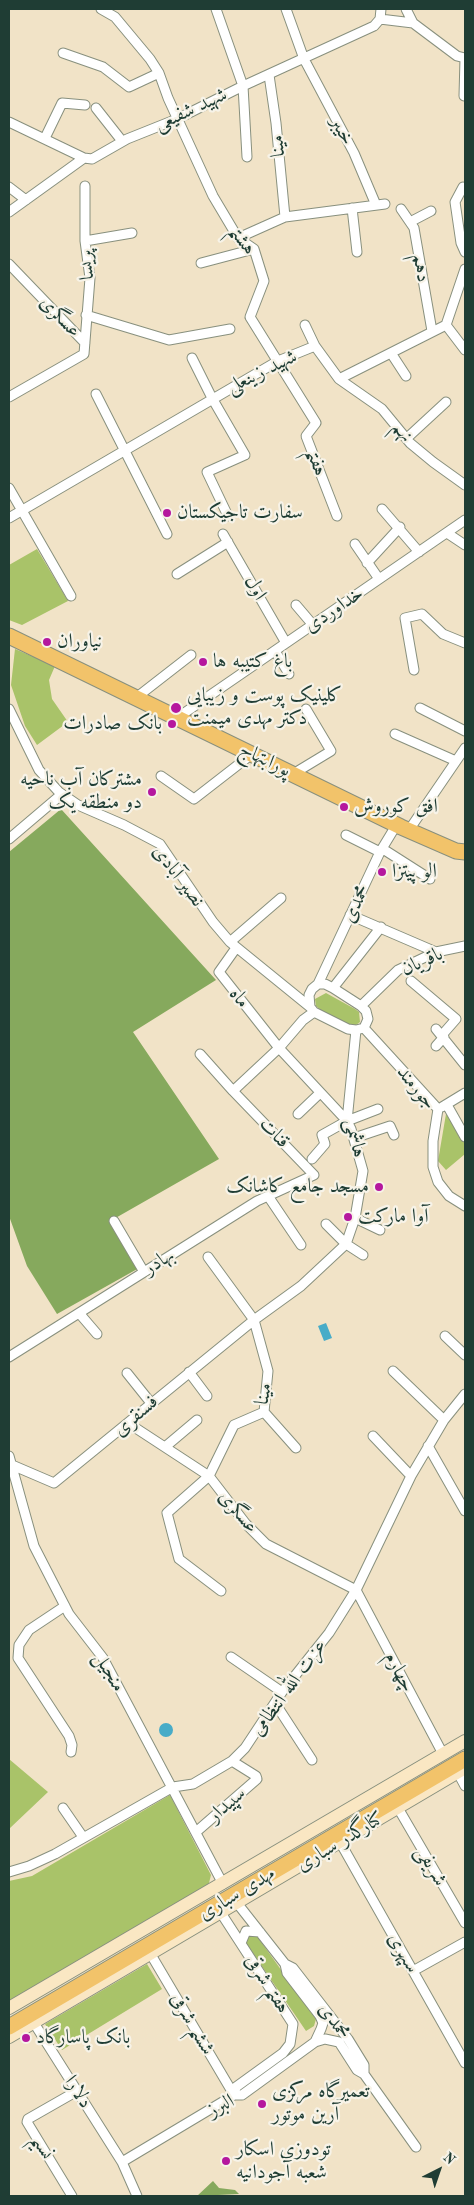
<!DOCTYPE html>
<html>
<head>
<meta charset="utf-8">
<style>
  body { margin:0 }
  #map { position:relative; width:474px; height:2205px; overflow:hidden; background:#f1e3c7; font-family:"Old Standard TT",serif }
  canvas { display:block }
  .frame { position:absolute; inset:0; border:10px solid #1f3d34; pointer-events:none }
  .north { position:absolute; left:414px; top:2145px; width:50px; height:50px; -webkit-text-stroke:4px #f7f3e8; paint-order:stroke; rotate:41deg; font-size:14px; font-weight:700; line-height:20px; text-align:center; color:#1f3d34 }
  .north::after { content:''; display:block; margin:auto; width:18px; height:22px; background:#1f3d34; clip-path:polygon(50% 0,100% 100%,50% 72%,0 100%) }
</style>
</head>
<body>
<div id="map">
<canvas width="474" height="2205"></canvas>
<div class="frame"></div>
<div class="north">N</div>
</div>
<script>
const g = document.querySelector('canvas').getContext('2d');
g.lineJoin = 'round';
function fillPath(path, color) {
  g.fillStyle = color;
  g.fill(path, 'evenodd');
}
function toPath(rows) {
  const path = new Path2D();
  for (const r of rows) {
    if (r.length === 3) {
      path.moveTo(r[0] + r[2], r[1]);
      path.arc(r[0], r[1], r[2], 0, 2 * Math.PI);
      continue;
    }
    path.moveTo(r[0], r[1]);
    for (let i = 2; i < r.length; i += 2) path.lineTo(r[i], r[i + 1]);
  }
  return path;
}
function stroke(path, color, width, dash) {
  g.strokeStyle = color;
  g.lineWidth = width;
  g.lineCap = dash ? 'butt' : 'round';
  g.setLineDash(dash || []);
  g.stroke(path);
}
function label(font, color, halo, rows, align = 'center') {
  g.font = font + ' "Old Standard TT",Amiri,serif';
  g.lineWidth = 4.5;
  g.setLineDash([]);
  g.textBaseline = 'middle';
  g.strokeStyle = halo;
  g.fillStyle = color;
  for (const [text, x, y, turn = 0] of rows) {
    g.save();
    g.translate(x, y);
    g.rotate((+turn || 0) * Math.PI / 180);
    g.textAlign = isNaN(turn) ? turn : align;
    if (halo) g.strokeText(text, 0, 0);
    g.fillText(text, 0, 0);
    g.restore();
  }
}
fillPath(toPath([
  [37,549,68,601,22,625,9,620,9,565],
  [15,649,55,666,49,680,52,699,68,722,37,745,25,726,11,685],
  [326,993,355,1009,359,1012,360,1022,356,1025,352,1026,322,1011,316,1006,315,999],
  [446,1114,465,1144,465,1154,446,1170,438,1161],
  [9,1759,48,1792,9,1829],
  [170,1795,211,1875,209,1883,204,1890,9,2003,9,1881,32,1876],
  [252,1935,257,1936,316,2019,314,2026,306,2031,246,1943,247,1938],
  [147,1964,162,1989,62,2050,45,2024]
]), '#a9c369');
fillPath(toPath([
  [61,809,216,980,133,1032,219,1159,112,1220,139,1268,57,1314,27,1266,9,1216,9,852],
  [213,2181,219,2188,235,2190,239,2194,197,2196]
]), '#86a95d');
fillPath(toPath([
  [326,1323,332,1338,324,1341,318,1326],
  [166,1730,7]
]), '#48acc8');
const minor = toPath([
  [101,9,115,17,150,59,159,73,168,98,213,196,238,238,254,249,264,281,250,317,316,423,306,436,337,516],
  [216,9,243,86,247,157],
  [286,9,304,59,354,153,376,205],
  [381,9,380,19,413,23],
  [406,9,413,23,457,56,465,58],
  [63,53,103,67,129,87,159,73],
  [269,75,276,123,285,217],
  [464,96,465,58],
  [96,108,122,141],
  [9,122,84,158],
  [45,138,62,103,85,105],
  [9,187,26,200],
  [463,187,455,202,461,243,465,252],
  [352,208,357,252],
  [401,209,414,228,432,331],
  [9,212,84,158,92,159,127,139,177,119,243,86,374,26,380,19],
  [410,222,431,211],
  [238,238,285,217,385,204],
  [85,241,132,233],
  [201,263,254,249],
  [9,264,85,343],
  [86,315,169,340,230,329],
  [305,325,315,346],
  [446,325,465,350],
  [391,353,406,376],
  [192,358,212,398,245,455,207,472,228,516],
  [339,379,382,409,410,443,433,462,465,485],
  [96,394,167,534],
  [9,397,84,354,90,278,85,241,85,186],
  [407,438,446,402],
  [9,488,71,596],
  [382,509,419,552],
  [9,518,278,361,315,346,339,379,446,325,465,269],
  [447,533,465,545],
  [223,534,286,643],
  [355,544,379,579],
  [367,563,400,527],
  [177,574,228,542],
  [296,605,313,625],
  [275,651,289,674],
  [414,670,405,618,422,614,443,634,465,643],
  [137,697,191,655],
  [420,708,465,731],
  [9,709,39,770,59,792,78,805,124,825,160,844,213,922,230,942,310,1007],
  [177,718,465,520],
  [395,734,456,761],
  [293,774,331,751,306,709],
  [161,776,194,799,252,754],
  [409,830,465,748],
  [346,835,380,852],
  [9,839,62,794],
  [383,849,430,879],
  [350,915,436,952],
  [230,942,281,898],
  [236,948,219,972,279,1048,347,1121],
  [411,981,456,1019,442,1035],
  [318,984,380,852,397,824],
  [318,984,325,984,333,988,361,1006,366,1011,368,1019,364,1028,356,1030,348,1029,314,1012,310,1007,309,995,312,989,318,984],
  [333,988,381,927],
  [361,1006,398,970,436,952,465,946],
  [364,1028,438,1109,433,1141,433,1167,438,1182,449,1196,465,1206],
  [436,1029,465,1065],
  [436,1046,444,1037],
  [200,1054,233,1091],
  [447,1105,465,1137],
  [442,1107,465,1093],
  [298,1114,320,1093],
  [354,1138,390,1126,394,1135],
  [312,1159,325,1144,322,1135,347,1121,378,1109],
  [268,1196,301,1245],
  [355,1218,380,1230],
  [114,1221,144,1272],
  [326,1224,346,1244,363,1255],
  [208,1257,254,1320,268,1371,264,1412,234,1425,209,1476,167,1513,179,1559,221,1591],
  [79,1313,97,1334],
  [445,1336,465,1355],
  [9,1357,257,1201,314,1175,233,1091,279,1048,303,1020,314,1012],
  [393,1371,444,1420],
  [189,1372,207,1396],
  [127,1373,151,1403],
  [264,1412,296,1448],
  [128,1423,209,1476,246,1524,266,1544,356,1590,443,1754],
  [373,1436,411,1476],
  [428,1446,465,1511],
  [165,1447,197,1420],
  [9,1456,34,1546,69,1614,103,1658,223,1884],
  [9,1466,12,1465,54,1483,254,1320,301,1286,346,1244,355,1218,363,1171,351,1129,347,1121,356,1030],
  [65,1606,29,1630,19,1645,18,1658,69,1736,72,1745,71,1752],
  [231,1657,282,1692],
  [275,1703,312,1760],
  [458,1773,465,1786],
  [63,1808,83,1837],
  [398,1808,465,1923],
  [196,1832,257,1779,256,1776,232,1761],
  [340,1842,465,2063],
  [9,1872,29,1866,55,1854,173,1787,193,1784,232,1761,245,1748,282,1692,329,1633,356,1590,411,1476,444,1420,465,1394],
  [237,1903,285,1964,293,1968,348,2039,364,2065,364,2074,416,2147],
  [221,1913,293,2024,290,2044,283,2053,236,2087,234,2095],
  [241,1943,246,1931,260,1932],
  [150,1953,234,2095],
  [285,1964,287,1973,320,2016,323,2023,321,2029,315,2042],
  [413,1971,465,1942],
  [34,2023,122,2162,137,2196],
  [122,2162,234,2095,242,2095,315,2042,325,2039,339,2042,357,2070,364,2074],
  [72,2196,27,2122,28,2119,77,2091]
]);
const secondary = toPath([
  [9,2008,465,1741],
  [9,2037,465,1768]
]);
const primary = toPath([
  [9,636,401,827,456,851,465,852],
  [9,2027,465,1759]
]);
stroke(minor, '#88907e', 11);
stroke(secondary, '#88907e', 14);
stroke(primary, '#88907e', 17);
stroke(minor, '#fff', 9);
stroke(secondary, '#fae7c3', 12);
stroke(primary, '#f2c36a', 15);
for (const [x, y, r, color] of [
  [167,513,5,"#b5179e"],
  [47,642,5,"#b5179e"],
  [203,662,5,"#b5179e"],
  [176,708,6,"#b5179e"],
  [172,724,5,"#b5179e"],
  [152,792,5,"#b5179e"],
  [344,807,5,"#b5179e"],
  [382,872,5,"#b5179e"],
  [379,1187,5,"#b5179e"],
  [348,1217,5,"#b5179e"],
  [26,2038,5,"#b5179e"],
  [262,2104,5,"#b5179e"],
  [226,2161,5,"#b5179e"]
]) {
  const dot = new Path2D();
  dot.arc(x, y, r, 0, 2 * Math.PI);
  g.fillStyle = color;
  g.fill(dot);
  stroke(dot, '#f7f3e8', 2);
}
label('20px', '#1f3d34', '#f7f3e8', [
  ["شهید شفیعی",191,110,-25],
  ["خیبر",342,131,61],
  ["مینا",278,146,-95],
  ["هشتم",242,240,53],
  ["پریسا",87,265,-94],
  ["دهم",421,268,81],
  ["عسگری",60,317,46],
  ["شهید زینعلی",262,372,-26],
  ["نهم",402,432,49],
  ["هفتم",316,462,69],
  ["اول",255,588,60],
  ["خداوردی",334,610,-34],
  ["پورابتهاج",265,760,26],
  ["نصیر آبادی",178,876,53],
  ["محمدی",356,904,-65],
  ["باقریان",422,962,-24],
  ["ماه",239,998,52],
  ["جورمند",416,1088,51],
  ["قنات",274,1133,46],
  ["هاشمی",355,1138,77],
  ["بهادر",159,1262,-32],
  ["مینا",264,1394,-79],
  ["فسنقری",136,1416,-41],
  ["عسگری",238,1512,50],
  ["منجیل",109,1672,59],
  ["چهارم",399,1672,62],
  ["عزت الله انتظامی",289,1688,-54],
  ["سپیدار",227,1805,-41],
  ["کنارگذر سباری",340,1842,-31],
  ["شریفی",431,1866,60],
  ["مهدی سباری",237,1894,-31],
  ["سپهری",403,1953,60],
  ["هفتم شرقی",267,1984,57],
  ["محمدی",334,2021,53],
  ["ششم شرقی",192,2024,60],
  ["دلارا",78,2092,57],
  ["البرز",221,2106,-27],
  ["نسیم",42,2147,59]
]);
label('20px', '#1f3d34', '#f7f3e8', [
  ["سفارت تاجیکستان",177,513],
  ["نیاوران",57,642],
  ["باغ کتیبه ها",213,662],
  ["کلینیک پوست و زیبایی",187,696],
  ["دکتر مهدی میمنت",187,719],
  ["بانک صادرات",162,724,"right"],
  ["مشترکان آب ناحیه",142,780,"right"],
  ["دو منطقه یک",142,803,"right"],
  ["افق کوروش",354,807],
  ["الو پیتزا",392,872],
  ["مسجد جامع کاشانک",369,1187,"right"],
  ["آوا مارکت",358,1217],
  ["بانک پاسارگاد",36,2038],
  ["تعمیرگاه مرکزی",272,2092],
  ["آرین موتور",272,2115],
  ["تودوزی اسکار",236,2150],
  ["شعبه آجودانیه",236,2173]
], 'left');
</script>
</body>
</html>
